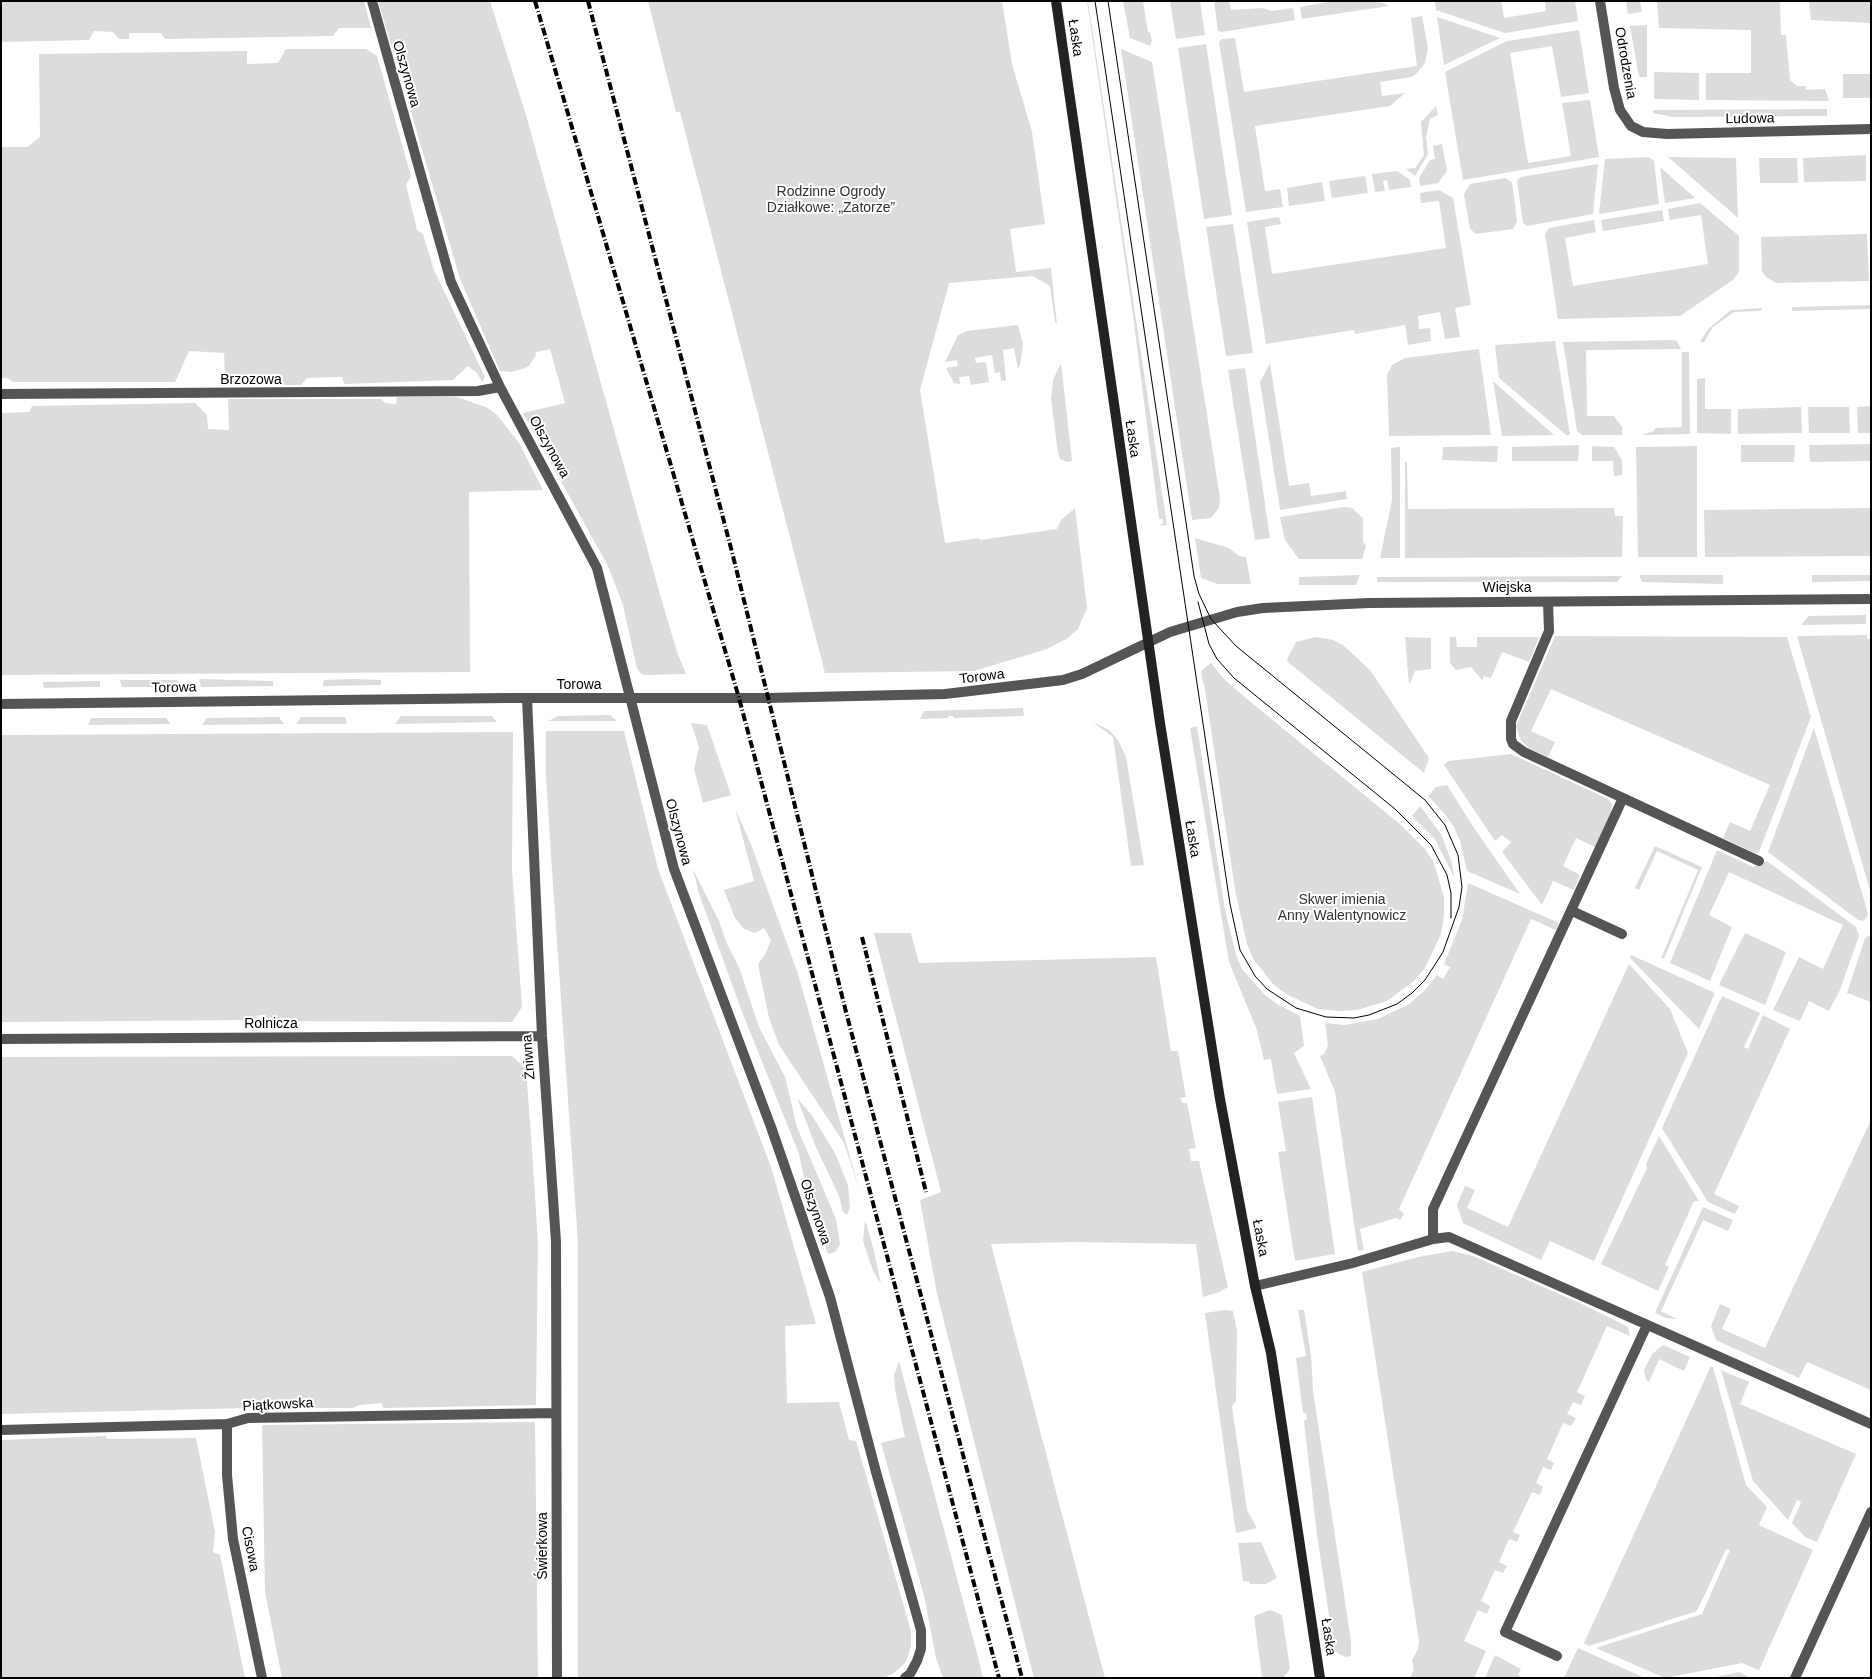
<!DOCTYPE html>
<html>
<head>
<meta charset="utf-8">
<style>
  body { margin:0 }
  #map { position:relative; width:1872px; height:1679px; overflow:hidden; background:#fff; font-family:Arial,sans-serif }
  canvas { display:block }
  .frame { position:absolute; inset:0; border:2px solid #000; pointer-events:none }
</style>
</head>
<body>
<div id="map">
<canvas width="1872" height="1679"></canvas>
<div class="frame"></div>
</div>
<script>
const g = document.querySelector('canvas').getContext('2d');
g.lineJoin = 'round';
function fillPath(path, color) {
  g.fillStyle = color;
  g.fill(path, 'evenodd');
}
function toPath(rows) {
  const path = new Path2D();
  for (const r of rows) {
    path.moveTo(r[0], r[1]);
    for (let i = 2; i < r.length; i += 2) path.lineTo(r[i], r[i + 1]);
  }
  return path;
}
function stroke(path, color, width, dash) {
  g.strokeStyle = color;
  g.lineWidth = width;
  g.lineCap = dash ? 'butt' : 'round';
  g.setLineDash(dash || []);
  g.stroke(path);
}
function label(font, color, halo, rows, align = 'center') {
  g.font = font + ' Arial,sans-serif';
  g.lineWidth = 4;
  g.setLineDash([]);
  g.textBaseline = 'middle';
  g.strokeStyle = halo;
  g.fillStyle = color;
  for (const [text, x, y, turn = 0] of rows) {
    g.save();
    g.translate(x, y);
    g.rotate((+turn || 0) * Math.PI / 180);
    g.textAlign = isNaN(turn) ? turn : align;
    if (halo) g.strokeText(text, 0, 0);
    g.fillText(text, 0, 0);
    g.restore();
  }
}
fillPath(toPath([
  [1,1,364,1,371,28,339,28,333,36,165,39,161,33,129,33,129,39,119,39,113,32,94,31,89,40,3,42,1,40],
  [378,1,490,1,526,115,661,598,677,652,686,674,645,675,641,674,637,668,623,605,608,566,523,413,565,403,550,349,536,352,535,357,528,367,512,372,500,371,460,279,407,98,414,86,409,66,395,58],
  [648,1,1002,1,1012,64,1032,132,1045,224,1010,229,1016,272,1051,268,1057,325,1055,322,1050,286,1033,276,949,283,920,390,945,543,979,538,980,540,1057,529,1061,520,1075,508,1087,608,1078,629,1068,638,1047,649,974,671,825,673,680,112,676,112],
  [1087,1,1088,1,1167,525,1160,526,1163,523,1162,519,1159,519,1132,308],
  [1123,1,1143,1,1148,32,1150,33,1152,41,1150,46,1130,38],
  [1170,1,1200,1,1205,35,1176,39],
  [1214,1,1229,1,1231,10,1263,8,1272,11,1293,8,1295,20,1222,32,1218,31],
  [1333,1,1379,1,1389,6,1302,19,1300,7],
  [1435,1,1501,1,1504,18,1546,11,1545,1,1575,1,1578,21,1505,33,1436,10],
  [1626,1,1640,1,1642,12,1628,14],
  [1657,1,1780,1,1781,35,1786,35,1790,80,1797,86,1806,86,1806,90,1825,89,1829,101,1706,100,1706,73,1751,73,1751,30,1659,28],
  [1809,1,1871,1,1871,23,1811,20],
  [1422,16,1428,48,1425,63,1416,74,1411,77,1380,82,1382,96,1405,93,1390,106,1255,126,1265,191,1280,189,1283,207,1246,212,1219,42,1222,39,1235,38,1244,92,1417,66,1411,18],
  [1437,17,1500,38,1444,65],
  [1647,25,1647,77,1639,77,1630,26],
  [1579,30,1589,93,1561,97,1552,46,1510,53,1528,163,1571,156,1562,103,1590,100,1599,157,1463,180,1445,72,1507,41],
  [1206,44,1232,215,1204,219,1178,48],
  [286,49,366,49,377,56,411,176,406,185,417,230,423,234,434,270,485,377,482,382,477,373,468,366,453,380,344,384,342,377,307,378,301,385,230,385,225,374,224,353,189,351,175,382,13,382,7,378,1,378,1,147,27,147,40,137,39,54,247,51,247,64,278,63],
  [1121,49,1152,62,1220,498,1219,508,1211,518,1192,520],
  [1654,72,1699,73,1699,100,1654,99],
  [1843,74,1871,74,1871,98,1843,98],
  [1436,106,1438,115,1430,119,1426,137,1428,154,1415,176,1406,169,1415,168,1424,155,1421,122],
  [1827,109,1827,116,1672,117,1653,113,1653,110],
  [1442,144,1447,171,1438,183,1420,186,1419,178,1430,160,1435,159,1433,146],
  [1866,155,1866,181,1804,182,1803,158],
  [1649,157,1654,161,1659,204,1599,214,1605,159],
  [1668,157,1736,158,1738,218],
  [1759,158,1797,158,1798,183,1760,183],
  [1598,164,1593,214,1527,226,1523,223,1517,181,1521,177],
  [1660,167,1695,198,1665,203],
  [1397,171,1410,180,1411,187,1389,190,1387,180,1383,181,1385,191,1375,192,1372,174],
  [1365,176,1368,193,1332,198,1329,181],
  [1505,178,1512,182,1517,221,1513,229,1476,234,1470,229,1464,194,1470,184],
  [1322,182,1325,201,1289,206,1287,188],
  [1439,190,1453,198,1471,305,1455,308,1460,337,1445,339,1440,312,1418,316,1419,329,1430,328,1431,341,1408,345,1405,325,1355,334,1354,330,1266,344,1247,222,1279,217,1281,224,1265,227,1272,274,1446,248,1439,201,1421,203,1420,193],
  [1700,203,1739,236,1739,272,1733,280,1680,316,1558,319,1545,234,1549,228,1594,220,1596,232,1565,238,1573,286,1708,264,1701,215,1670,220,1669,216,1668,209],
  [1662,210,1664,221,1603,231,1601,220],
  [1233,224,1253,353,1226,356,1206,227],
  [1867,234,1869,281,1776,283,1766,277,1762,271,1761,237],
  [1871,305,1871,309,1792,311,1792,307],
  [1762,308,1761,311,1734,312,1713,327,1704,342,1700,342,1708,329,1731,310],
  [1018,325,1023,344,1020,365,1018,369,1014,348,1003,350,1006,380,1001,381,1000,372,995,373,992,355,975,358,976,363,986,362,989,382,971,385,969,376,959,377,960,384,954,383,946,368,958,366,957,360,945,362,958,335,967,331],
  [1673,340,1677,341,1681,349,1586,350,1587,416,1614,416,1622,427,1622,435,1582,435,1577,431,1563,342],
  [1555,341,1570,435,1566,435,1499,378,1495,345],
  [1479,349,1491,435,1389,436,1387,375,1392,365,1405,358],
  [1682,352,1689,352,1690,434,1641,435,1654,431,1655,428,1682,427],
  [1061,363,1072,461,1067,462,1060,459,1058,453,1051,399,1053,380],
  [1270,363,1289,486,1309,483,1311,496,1346,491,1347,499,1280,510,1260,382],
  [1245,368,1270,538,1255,540,1228,370],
  [1705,378,1705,409,1731,409,1731,434,1697,433,1697,379],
  [1493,381,1554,435,1502,436],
  [397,397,457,397,488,408,497,415,519,443,543,490,469,492,470,672,1,675,1,413,29,412,32,406,195,403,207,415,208,429,229,430,228,399,381,399,385,403,396,404],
  [1871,406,1871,433,1858,433,1857,407],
  [1801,407,1802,433,1738,434,1738,409],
  [1808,407,1849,407,1850,433,1809,433],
  [1871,444,1871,461,1810,462,1809,445],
  [1579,445,1578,461,1512,461,1512,447],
  [1741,445,1795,445,1794,462,1741,462],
  [1498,446,1497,462,1442,460,1443,447],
  [1592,446,1614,447,1622,460,1622,475,1614,476,1613,461,1592,461],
  [1697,446,1697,557,1638,557,1636,447],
  [1400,447,1400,558,1380,558,1392,500,1391,448],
  [1405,462,1407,462,1408,509,1614,508,1615,516,1623,516,1622,557,1405,558],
  [1344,507,1352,508,1363,518,1363,542,1366,546,1362,559,1299,559,1285,540,1280,517],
  [1871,508,1871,556,1705,557,1704,510],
  [1195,538,1229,548,1239,556,1246,557,1251,584,1217,584,1201,578],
  [1360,575,1356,585,1299,585,1299,577],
  [1639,575,1723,575,1723,584,1642,582],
  [1812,575,1871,575,1871,581,1812,582],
  [1622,576,1617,582,1377,582,1377,577],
  [1866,615,1866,624,1801,625,1809,616],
  [1867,635,1867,639,1871,639,1871,894,1797,636],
  [1555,636,1787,637,1811,717,1759,852,1755,853,1723,838,1730,822,1750,831,1770,785,1551,689,1531,731,1555,742,1548,757,1529,748,1520,739,1516,726],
  [1316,637,1333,640,1343,645,1370,670,1429,758,1424,773,1288,662,1287,659,1296,642],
  [1405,637,1431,638,1431,669,1415,671,1409,685],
  [1450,637,1456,637,1457,647,1477,647,1477,637,1539,637,1529,662,1502,652,1491,678,1484,676,1482,680,1471,667,1456,670,1450,663],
  [1211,663,1225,680,1247,699,1401,825,1425,849,1434,863,1444,897,1444,915,1441,934,1425,968,1414,981,1387,1001,1357,1010,1340,1011,1318,1009,1286,994,1273,984,1254,960,1247,944,1236,895,1204,683,1203,683,1201,671],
  [199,679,273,681,273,686,201,687],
  [355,679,381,680,381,685,323,686,324,680],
  [120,680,178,680,178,684,176,687,122,687],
  [100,681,100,687,86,687,44,688,43,682],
  [1023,708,1024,716,954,718,953,716,948,716,948,718,920,719,924,711],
  [610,715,617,721,548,721,558,716],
  [401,716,492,716,497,722,395,724],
  [279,717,284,724,202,725,207,718],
  [301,717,345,717,347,724,296,724],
  [91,718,166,718,171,724,88,725],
  [1093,722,1109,730,1118,740,1126,757,1144,865,1131,866,1113,737],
  [691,723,707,725,731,795,703,803,694,769,699,747],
  [1197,726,1225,910,1236,955,1242,969,1264,994,1277,1004,1300,1016,1304,1046,1294,1053,1311,1089,1277,1094,1271,1059,1264,1060,1257,1030,1229,962,1190,728],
  [1814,728,1868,914,1864,921,1858,920,1768,852],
  [546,731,624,731,658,869,771,1167,816,1324,785,1326,787,1403,839,1402,849,1440,856,1441,911,1631,911,1646,906,1662,894,1673,884,1678,578,1678,578,1243,552,870,546,778],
  [513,732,512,869,522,1007,512,1022,262,1021,262,1015,256,1016,255,1020,1,1022,1,735],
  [1511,754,1608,799,1612,804,1611,814,1595,847,1576,838,1563,866,1580,875,1574,890,1553,881,1542,905,1502,852,1511,842,1502,835,1495,841,1444,765,1448,761],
  [1447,785,1474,828,1520,894,1467,871,1460,841,1454,827,1444,813,1428,796,1436,787],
  [1420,806,1441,834,1452,863,1454,877,1435,839,1412,816],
  [735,808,752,847,798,974,860,1192,844,1143,779,1045,769,1018,758,964,766,953,771,940,764,928,755,933,744,929,735,918,724,890,754,881],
  [1655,846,1702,867,1664,959,1661,958,1698,870,1657,851,1639,890,1635,888],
  [1717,850,1753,867,1767,861,1856,927,1859,936,1840,990,1829,1011,1809,1001,1800,1021,1773,1010,1799,957,1823,969,1843,925,1729,872,1709,915,1732,927,1710,981,1670,963],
  [693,869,719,921,727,944,739,967,759,1027,785,1077,797,1127,836,1219,840,1245,835,1252,828,1254,819,1230,809,1202,799,1154,744,1017,699,894],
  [1468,883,1559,923,1556,930,1531,919,1399,1209,1404,1214,1400,1220,1396,1218,1360,1229,1364,1250,1358,1251,1335,1092,1320,1056,1324,1054,1328,1046,1325,1023,1345,1025,1378,1019,1409,1004,1425,990,1437,975,1443,979,1450,967,1444,964,1462,920],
  [874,933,911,933,919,963,1156,957,1171,1051,1178,1051,1186,1097,1180,1098,1182,1103,1187,1103,1196,1148,1189,1149,1191,1161,1199,1161,1228,1287,1219,1292,1203,1297,1196,1244,1074,1242,991,1244,1105,1678,1034,1678,937,1294,920,1200,941,1192],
  [1745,933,1786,952,1765,1005,1719,985],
  [1871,935,1871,1002,1847,993,1865,938],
  [1631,955,1715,993,1699,1029,1630,958],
  [1629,964,1670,1009,1688,1053,1594,1261,1550,1241,1541,1260,1463,1223,1457,1205,1465,1186,1475,1190,1467,1208,1508,1227],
  [1722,996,1760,1013,1744,1047,1748,1049,1763,1015,1790,1029,1714,1194,1739,1206,1735,1214,1708,1202,1662,1128],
  [512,1056,526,1069,531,1135,538,1242,536,1405,383,1408,382,1403,359,1405,353,1408,249,1408,1,1414,1,1057],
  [1312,1097,1335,1254,1295,1261,1278,1152,1286,1151,1278,1102],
  [797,1098,811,1114,835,1153,848,1185,850,1207,847,1215,843,1212,839,1196,815,1145],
  [1871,1120,1871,1390,1807,1362,1799,1378,1716,1340,1711,1326,1720,1304,1731,1309,1722,1329,1765,1348],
  [1659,1136,1699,1201,1694,1201,1665,1265,1669,1267,1658,1291,1601,1264,1647,1168,1646,1164],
  [1703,1207,1733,1220,1728,1231,1703,1220,1661,1311,1677,1319,1666,1318,1655,1313],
  [865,1220,873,1247,881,1284,873,1271,863,1241],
  [1452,1251,1473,1256,1584,1305,1628,1327,1630,1336,1607,1326,1577,1392,1585,1396,1581,1405,1573,1402,1567,1414,1576,1418,1571,1426,1563,1423,1547,1459,1554,1463,1551,1470,1543,1467,1536,1483,1543,1487,1540,1495,1532,1492,1513,1532,1520,1535,1517,1542,1509,1539,1499,1562,1507,1566,1503,1573,1495,1570,1481,1601,1490,1606,1487,1614,1478,1610,1464,1641,1486,1651,1474,1678,1410,1678,1414,1670,1412,1660,1418,1649,1419,1641,1362,1272,1418,1257],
  [1225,1310,1233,1311,1237,1331,1236,1401,1232,1406,1247,1510,1257,1528,1236,1533,1205,1313],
  [1298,1310,1304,1310,1311,1356,1313,1391,1351,1641,1351,1656,1346,1657,1339,1654,1334,1649,1317,1535,1304,1421,1307,1419,1306,1413,1303,1413,1296,1358,1306,1356],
  [1663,1345,1690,1357,1684,1371,1659,1359,1649,1382,1646,1380,1644,1370,1652,1354],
  [899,1361,978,1657,983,1678,943,1678,936,1658,924,1596,881,1443,905,1437,895,1390,894,1375],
  [1711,1366,1713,1367,1746,1485,1767,1507,1759,1525,1813,1550,1759,1670,1742,1663,1665,1678,1596,1648,1702,1614,1730,1550,1726,1549,1697,1611,1589,1646,1584,1643],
  [1721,1370,1749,1382,1740,1404,1856,1454,1817,1542,1805,1537,1792,1523,1801,1502,1797,1500,1788,1520,1753,1481],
  [535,1422,538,1678,282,1678,265,1592,262,1425],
  [106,1436,107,1439,196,1438,215,1532,213,1552,220,1555,245,1678,1,1678,1,1440],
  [1261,1542,1277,1578,1266,1584,1250,1584,1250,1582,1243,1581,1238,1543],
  [1270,1610,1282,1615,1290,1669,1283,1678,1262,1678,1254,1616],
  [1578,1648,1645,1678,1564,1678],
  [1495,1655,1521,1669,1518,1675,1523,1678,1485,1678],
  [1739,1672,1751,1678,1711,1678]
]), '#dcdcdc');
stroke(toPath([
  [372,1,451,282,500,387,597,568,674,869,771,1127,830,1297,876,1472,921,1630,921,1649,917,1661,910,1674,905,1678],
  [1600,1,1614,88,1620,110,1631,126,1643,132,1667,134,1871,129],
  [1,394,478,391,500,387],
  [1548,602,1549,631,1511,721,1511,739,1513,744,1524,752,1623,798],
  [527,698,542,1036,556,1242,557,1678],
  [1572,911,1622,934],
  [1,1039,542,1036],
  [1433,1239,1433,1209,1623,798,1759,861],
  [1255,1286,1353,1263,1433,1239,1449,1237,1871,1424],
  [227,1424,227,1475,233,1539,262,1678],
  [1,1430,227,1424,248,1418,556,1413],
  [1557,1656,1505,1632,1647,1325],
  [1795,1678,1871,1512]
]), '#555', 10);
stroke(toPath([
  [1,704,506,698,767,698,945,694,1063,680,1082,674,1170,632,1237,612,1263,608,1369,603,1871,599]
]), '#555', 10);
stroke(toPath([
  [1056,1,1160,723,1220,1099,1255,1286,1271,1353,1320,1678]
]), '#222', 10);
stroke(toPath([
  [1095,1,1230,904,1240,950,1255,976,1267,989,1296,1008,1326,1017,1354,1018,1369,1015,1397,1004,1412,993,1425,980,1443,952,1459,907,1462,887,1458,855,1445,825,1425,800,1236,646,1211,619,1199,594,1194,576,1108,1],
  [1198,602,1209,644,1217,659,1234,678,1395,809,1431,845,1447,875,1451,893,1451,918]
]), '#000', 1);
stroke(toPath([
  [535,1,739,698,999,1678],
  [588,1,733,556,846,1012,1022,1678],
  [862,937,926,1192]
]), '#000', 4, [8, 2.5, 1, 2.5]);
label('14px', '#000', '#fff', [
  ["Łaska",1075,38,82],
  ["Odrodzenia",1625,63,80],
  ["Olszynowa",406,74,74],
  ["Ludowa",1750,119,-1],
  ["Brzozowa",251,380],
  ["Łaska",1132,439,82],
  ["Olszynowa",549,447,61],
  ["Wiejska",1507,588],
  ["Torowa",982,677,-7],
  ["Torowa",579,685],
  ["Torowa",174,688,-1],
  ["Olszynowa",678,832,75],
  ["Łaska",1192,839,81],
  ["Rolnicza",271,1024],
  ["Żniwna",529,1057,-94],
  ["Olszynowa",815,1212,71],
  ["Łaska",1260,1238,79],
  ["Piątkowska",278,1405,-3],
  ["Świerkowa",543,1546,-90],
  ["Cisowa",250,1549,79],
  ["Łaska",1328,1637,82]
]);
label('14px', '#333', '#fff', [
  ["Rodzinne Ogrody",831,192],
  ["Działkowe: „Zatorze”",831,208],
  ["Skwer imienia",1342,900],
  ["Anny Walentynowicz",1342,916]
]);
</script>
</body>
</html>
